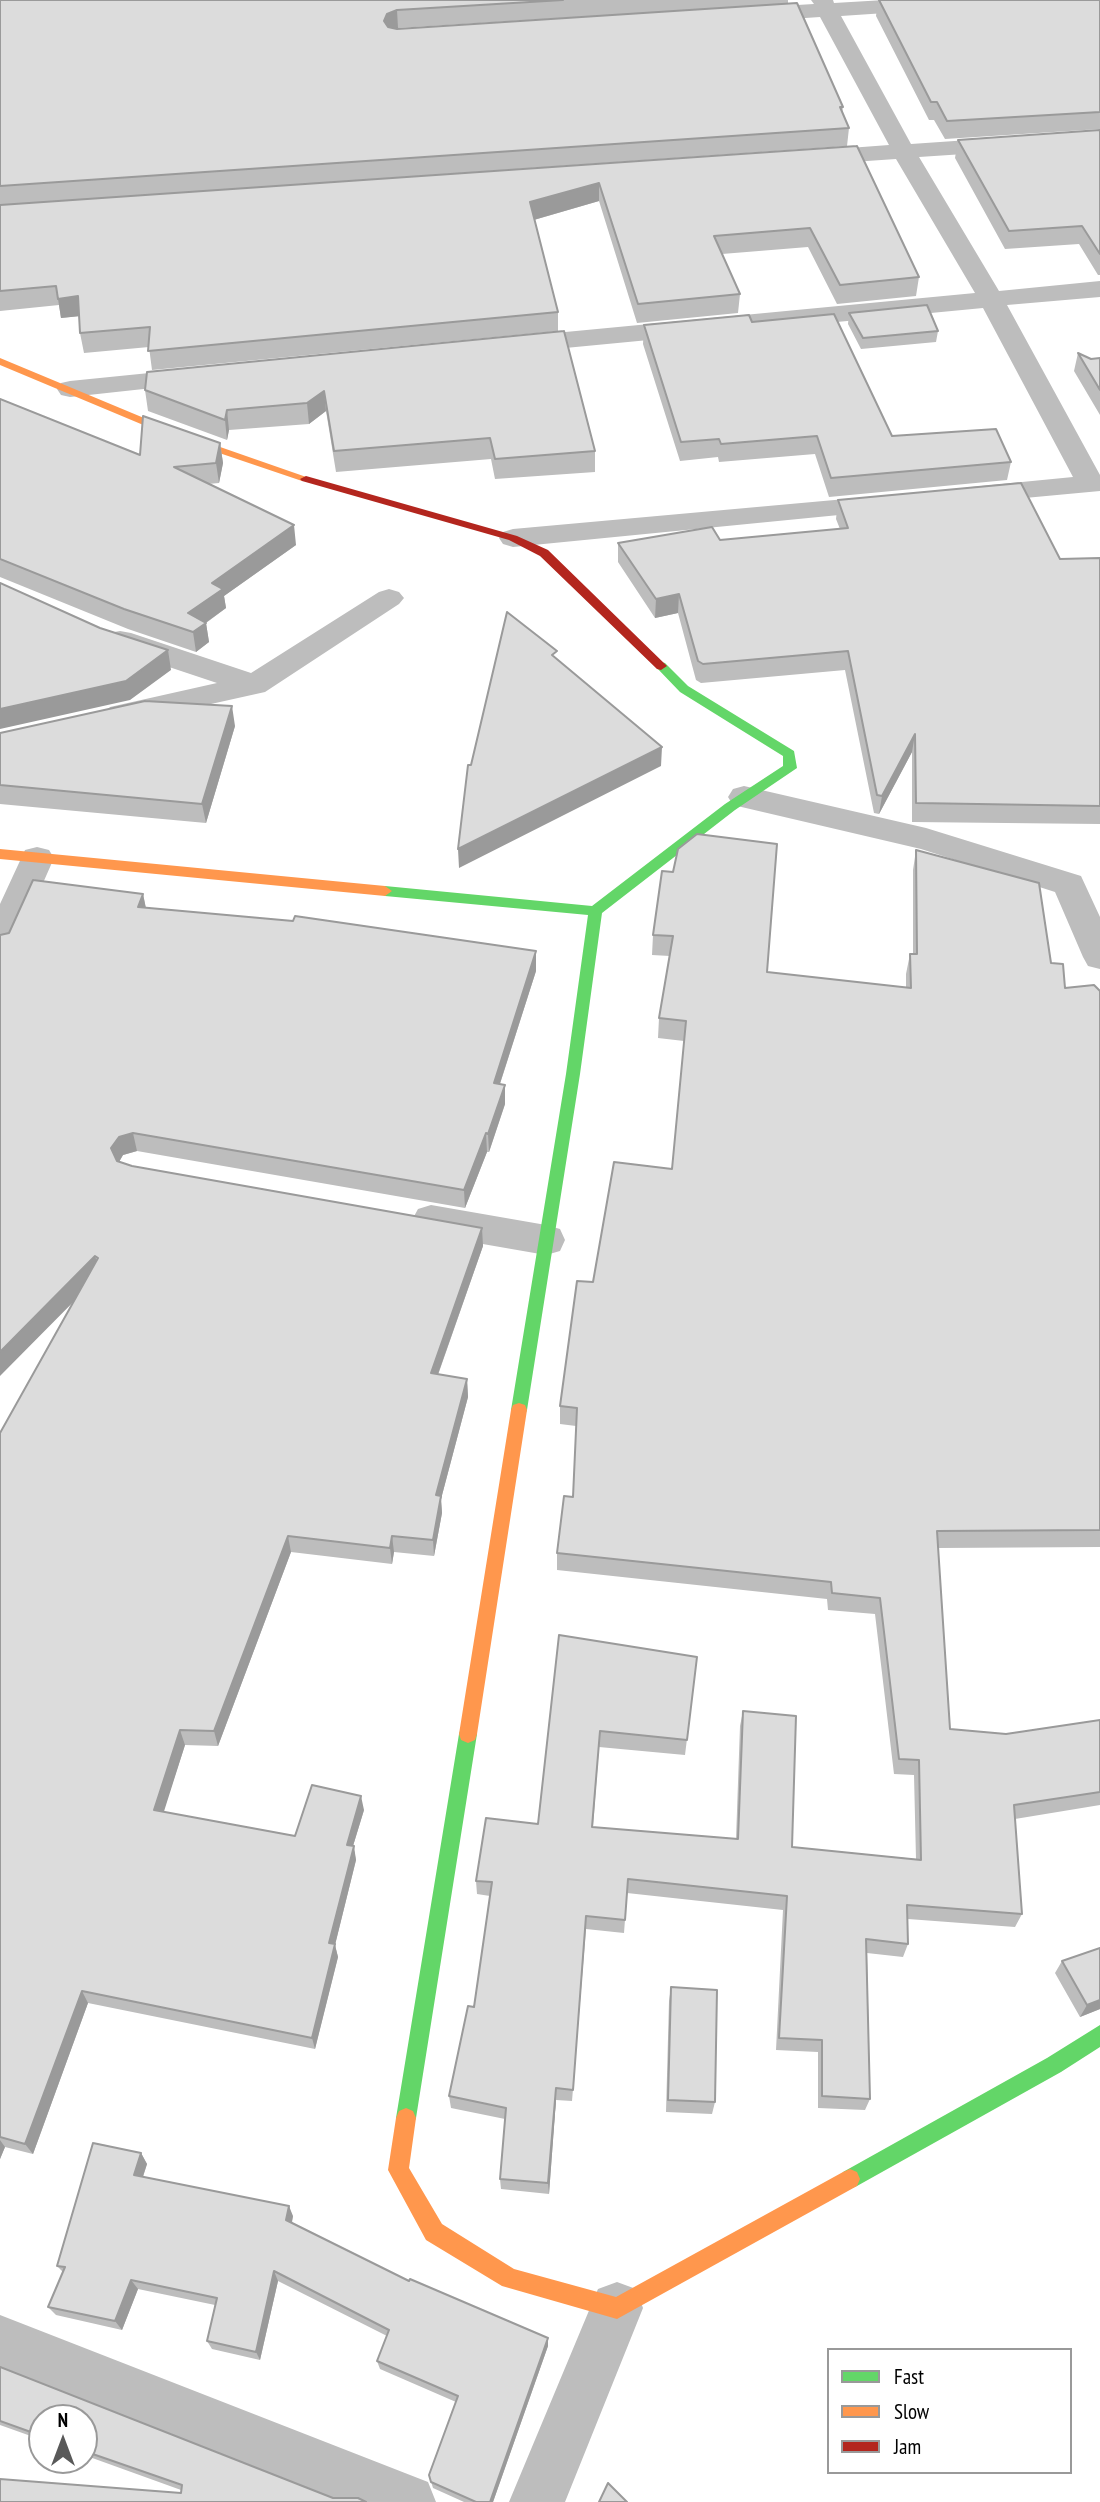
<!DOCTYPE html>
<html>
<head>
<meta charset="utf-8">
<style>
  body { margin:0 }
  #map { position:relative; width:1100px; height:2502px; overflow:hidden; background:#fff; font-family:"PT Sans Narrow",sans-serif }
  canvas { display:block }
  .legend { position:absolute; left:827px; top:2348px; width:245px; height:126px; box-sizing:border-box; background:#fff; border:2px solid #999; margin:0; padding:9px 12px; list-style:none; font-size:21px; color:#000 }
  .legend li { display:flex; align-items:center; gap:14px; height:35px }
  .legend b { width:35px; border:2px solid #999 }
  .north { position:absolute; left:28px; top:2404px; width:70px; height:70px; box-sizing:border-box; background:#fff; border:2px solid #999; border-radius:50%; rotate:0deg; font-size:19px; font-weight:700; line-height:28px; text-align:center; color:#000 }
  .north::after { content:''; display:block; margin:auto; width:24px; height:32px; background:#595959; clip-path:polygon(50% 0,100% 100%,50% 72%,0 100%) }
</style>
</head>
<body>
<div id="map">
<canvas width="1100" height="2502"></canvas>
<ul class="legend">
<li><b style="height:9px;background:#63d668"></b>Fast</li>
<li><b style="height:9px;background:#ff974d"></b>Slow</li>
<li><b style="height:9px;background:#b3261e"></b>Jam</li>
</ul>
<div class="north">N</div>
</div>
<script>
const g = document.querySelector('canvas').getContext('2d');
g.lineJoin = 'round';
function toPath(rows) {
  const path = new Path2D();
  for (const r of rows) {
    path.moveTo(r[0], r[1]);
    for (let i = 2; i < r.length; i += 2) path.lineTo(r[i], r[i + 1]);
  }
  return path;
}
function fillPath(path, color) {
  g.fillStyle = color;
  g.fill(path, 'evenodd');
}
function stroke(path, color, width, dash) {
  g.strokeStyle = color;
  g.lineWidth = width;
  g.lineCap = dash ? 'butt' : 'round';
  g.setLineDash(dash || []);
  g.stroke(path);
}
fillPath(toPath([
  [811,0,833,0,834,3,885,0,1001,0,998,5,990,6,841,16,911,144,1100,131,1100,145,919,157,999,291,1100,281,1100,297,1007,305,1100,475,1100,491,971,503,961,501,957,495,961,489,971,487,1073,477,983,308,513,353,504,351,500,345,504,339,513,337,975,293,896,159,809,165,801,163,797,158,801,153,809,151,889,145,820,17,747,22,739,20,736,15,739,10,747,8,814,4,811,0],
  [199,368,208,370,212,376,208,382,70,397,61,395,57,389,61,383,70,381,199,368],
  [890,495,900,497,904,503,900,509,513,547,503,544,499,538,503,532,513,529,890,495],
  [389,589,399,592,404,598,399,604,265,692,121,724,110,721,105,714,110,707,217,683,109,647,105,640,109,633,120,631,131,633,251,673,379,592,389,589],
  [744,786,926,828,1081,876,1100,917,1100,969,1088,966,1083,957,1055,892,921,849,733,805,728,797,733,789,744,786],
  [37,847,49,850,54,858,17,942,12,951,0,954,0,904,25,850,37,847],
  [431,1205,546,1225,560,1229,565,1240,560,1251,546,1255,431,1235,418,1231,412,1220,418,1209,431,1205],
  [617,2282,636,2289,643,2308,565,2502,509,2502,598,2289,617,2282],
  [0,2315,428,2482,436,2502,338,2502,0,2369,0,2315]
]), '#bdbdbd');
fillPath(toPath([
  [661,662,665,663,688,686,794,751,797,768,735,810,602,913,580,1074,527,1410,525,1415,519,1417,513,1415,511,1410,566,1074,588,915,385,896,378,891,385,886,592,906,725,804,783,766,783,756,680,692,655,666,661,662],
  [468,1725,475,1728,477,1734,416,2118,413,2125,406,2128,399,2125,396,2118,459,1734,461,1728,468,1725],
  [1100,2025,1100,2047,1061,2072,857,2186,850,2189,843,2186,840,2179,843,2172,1047,2058,1100,2025]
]), '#63d668');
fillPath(toPath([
  [0,358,180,433,312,479,302,481,172,437,0,365,0,358],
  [0,849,385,886,392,891,385,896,0,859,0,849],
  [519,1403,525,1405,527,1410,477,1734,475,1740,468,1743,461,1740,459,1734,511,1410,513,1405,519,1403],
  [406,2108,413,2111,416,2118,409,2168,442,2224,514,2269,616,2297,843,2172,850,2169,857,2172,860,2179,857,2186,617,2319,502,2286,426,2240,388,2170,396,2118,399,2111,406,2108]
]), '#ff974d');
fillPath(toPath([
  [306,476,517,536,548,550,667,666,661,670,657,669,540,556,509,540,302,481,300,479,306,476]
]), '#b3261e');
fillPath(toPath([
  [0,0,788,0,788,4,843,107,842,113,849,128,847,146,0,205],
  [740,7,396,29,398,28],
  [878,0,1100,0,1100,129,945,139,934,120,929,120,876,16],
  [1100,130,1100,275,1098,275,1079,244,1005,249,955,158,958,140],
  [857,146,919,277,916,296,837,304,808,247,722,254,740,294,738,313,637,323,599,201,534,220,558,312,558,331,152,370,149,347,84,353,80,333,79,316,61,318,59,305,0,311,0,205],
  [849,313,938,331,936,342,861,349,848,324],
  [752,322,892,436,1011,462,1007,480,829,497,815,454,719,462,718,457,680,461,643,344,644,325],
  [564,331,595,451,595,472,495,479,491,459,336,472,326,411,309,424,229,430,227,440,148,411,145,390],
  [1078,353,1091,359,1100,358,1100,415,1074,371],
  [0,399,140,455,220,443,223,463,219,483,208,484,296,545,224,596,226,608,206,623,209,642,196,652,128,629,0,577],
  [838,500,1060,559,1100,558,1100,824,912,822,912,752,879,814,874,813,845,670,701,683,696,680,678,613,655,618,618,562,618,543,720,540,840,529,836,519],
  [235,726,206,823,0,804,0,733],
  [916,850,1051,963,1065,988,1100,991,1100,1547,938,1548,950,1729,1006,1734,1100,1720,1100,1805,1015,1819,1022,1914,1015,1927,908,1919,908,1944,903,1957,867,1953,870,2099,865,2110,818,2108,818,2052,776,2050,783,1910,627,1893,624,1933,586,1929,572,2101,556,2100,549,2194,501,2189,500,2179,505,2119,451,2108,449,2096,474,2007,490,1896,477,1894,476,1881,538,1824,559,1635,697,1657,685,1755,599,1747,593,1827,736,1839,740,1726,743,1711,792,1847,916,1859,914,1775,894,1774,875,1614,828,1610,827,1599,557,1570,557,1553,573,1497,576,1426,560,1424,560,1406,593,1282,672,1169,684,1041,658,1038,659,1018,670,956,652,955,653,935,662,871,767,972,906,988,906,974,910,954,913,954,913,870],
  [143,894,146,908,536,951,536,971,500,1084,505,1085,505,1104,489,1152,487,1152,465,1208,137,1151,123,1155,119,1162,132,1166,482,1228,483,1246,438,1375,467,1379,468,1397,441,1499,442,1513,434,1556,394,1552,392,1564,291,1552,218,1746,185,1745,163,1812,295,1836,364,1810,353,1846,356,1860,335,1945,338,1957,315,2049,88,2003,33,2154,5,2147,0,2159,0,1433,73,1302],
  [1062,1961,1100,2009,1080,2017,1055,1973],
  [671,1987,715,2102,712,2114,666,2112,669,2001],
  [141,2153,147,2164,143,2177,293,2216,292,2223,409,2281,548,2346,493,2502,464,2502,433,2488,429,2475,456,2402,380,2369,377,2361,387,2336,278,2281,260,2360,212,2349,207,2341,215,2305,138,2289,122,2330,56,2315,48,2307,63,2272,57,2266],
  [0,2367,333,2498,181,2493,181,2490,84,2455,84,2418,42,2418,42,2440,0,2425]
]), '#bdbdbd');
fillPath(toPath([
  [397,10,398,28,388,32,384,21,387,14],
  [599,183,599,201,530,221,530,202],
  [78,296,81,316,61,318,58,299],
  [324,391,326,411,309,424,307,403],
  [227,410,229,430,227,440,225,420],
  [220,443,223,463,219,483,216,463],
  [294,525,296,545,224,596,226,608,193,632,188,613,212,583],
  [679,594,678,613,655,618,656,599],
  [206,623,209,642,196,652,193,632],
  [168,650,171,670,130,700,0,729,0,709],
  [232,706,235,726,206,823,202,804],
  [915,734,912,752,879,814,882,796],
  [662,747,661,766,459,868,458,849],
  [143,894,147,914,138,907],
  [536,951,536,971,494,1102,494,1083],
  [505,1085,505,1104,489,1152,488,1134],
  [133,1133,137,1151,123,1155,116,1167,111,1148,119,1137],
  [486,1133,487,1152,465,1208,464,1190],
  [482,1228,483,1246,432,1391,431,1373],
  [95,1256,101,1274,0,1376,0,1352],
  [467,1379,468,1397,441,1499,442,1513,434,1556,433,1540,436,1495],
  [288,1536,291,1552,218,1746,214,1731],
  [392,1536,394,1552,392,1564,390,1548],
  [180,1730,185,1745,160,1824,154,1810],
  [361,1796,364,1810,349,1859,347,1845],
  [354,1846,356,1860,335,1945,338,1957,315,2049,312,2038,329,1943],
  [82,1991,88,2003,33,2154,25,2144],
  [1100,2000,1100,2009,1080,2017,1087,2005],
  [556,2088,556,2100,549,2194,548,2183],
  [0,2140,5,2147,0,2159],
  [141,2153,147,2164,140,2185,134,2175],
  [289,2206,293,2216,290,2230,286,2220],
  [274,2271,278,2281,260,2360,256,2352],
  [131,2280,138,2289,122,2330,115,2321],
  [548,2338,548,2346,493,2502,490,2502]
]), '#9a9a9a');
const building = toPath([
  [0,0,563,0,397,10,387,14,384,21,388,27,397,29,797,3,843,107,840,107,849,128,0,186,0,0],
  [879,0,1100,0,1100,112,947,121,937,102,931,102,879,0],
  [1100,130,1100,254,1082,226,1009,231,958,140,1100,130],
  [857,146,919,277,840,285,810,228,714,236,740,294,638,304,599,183,530,202,558,312,148,351,150,327,80,333,78,296,58,299,56,286,0,291,0,205,857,146],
  [927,305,938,331,863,338,849,313,927,305],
  [834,314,892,436,996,429,1011,462,831,478,817,436,721,444,719,439,681,442,644,325,749,315,752,322,834,314],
  [564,331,595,451,495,459,490,438,334,451,324,391,307,403,227,410,225,420,145,390,147,372,564,331],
  [1078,353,1091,359,1100,358,1100,390,1078,353],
  [0,399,140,455,143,416,220,443,216,463,174,467,294,525,212,583,223,589,188,613,206,623,193,632,124,609,0,559,0,399],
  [1021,483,1060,559,1100,558,1100,806,916,803,915,734,882,796,877,795,848,651,703,664,698,661,679,594,656,599,618,543,712,527,720,540,848,528,838,500,1021,483],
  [0,583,100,628,168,650,126,681,0,709,0,583],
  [507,612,557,651,552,655,662,747,458,849,468,765,471,765,507,612],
  [145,701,232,706,202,804,0,785,0,733,145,701],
  [697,834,777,844,767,972,911,988,910,954,917,954,916,850,1039,883,1051,963,1063,964,1065,988,1094,985,1100,991,1100,1530,937,1531,950,1729,1006,1734,1100,1720,1100,1792,1014,1805,1022,1914,907,1905,908,1944,866,1939,870,2099,822,2096,822,2040,779,2038,787,1896,628,1879,625,1920,586,1916,573,2090,556,2088,548,2183,500,2179,506,2108,449,2096,468,2006,474,2007,492,1882,476,1881,486,1818,538,1824,559,1635,697,1657,687,1740,600,1731,592,1827,738,1839,743,1711,796,1716,792,1847,921,1860,919,1760,899,1759,880,1598,832,1593,831,1582,557,1553,564,1496,573,1497,577,1408,560,1406,577,1281,593,1282,614,1162,672,1169,686,1021,659,1018,673,936,653,935,662,871,673,872,678,849,697,834],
  [33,880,143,894,138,907,293,921,295,916,536,951,494,1083,505,1085,488,1134,486,1133,464,1190,133,1133,119,1137,111,1148,117,1161,132,1166,482,1228,431,1373,467,1379,436,1495,441,1496,433,1540,392,1536,390,1548,288,1536,214,1731,180,1730,154,1810,295,1836,312,1785,361,1796,347,1845,354,1846,329,1943,335,1944,312,2038,82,1991,25,2144,0,2137,0,1433,98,1258,95,1256,0,1352,0,935,9,933,33,880],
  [1100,1948,1100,2000,1087,2005,1062,1961,1100,1948],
  [671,1987,717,1990,715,2102,668,2100,671,1987],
  [93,2143,141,2153,134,2175,289,2206,286,2220,409,2281,410,2279,548,2338,490,2502,476,2502,431,2482,429,2475,458,2396,377,2361,389,2330,274,2271,256,2352,207,2341,217,2298,131,2280,115,2321,48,2307,65,2267,57,2266,93,2143],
  [0,2367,333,2498,358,2498,366,2502,0,2502,0,2479,181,2493,182,2485,84,2451,84,2418,42,2418,42,2436,0,2421,0,2367],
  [608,2483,627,2502,599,2502,608,2483]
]);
fillPath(building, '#dcdcdc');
stroke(building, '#9a9a9a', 2);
</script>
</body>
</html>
